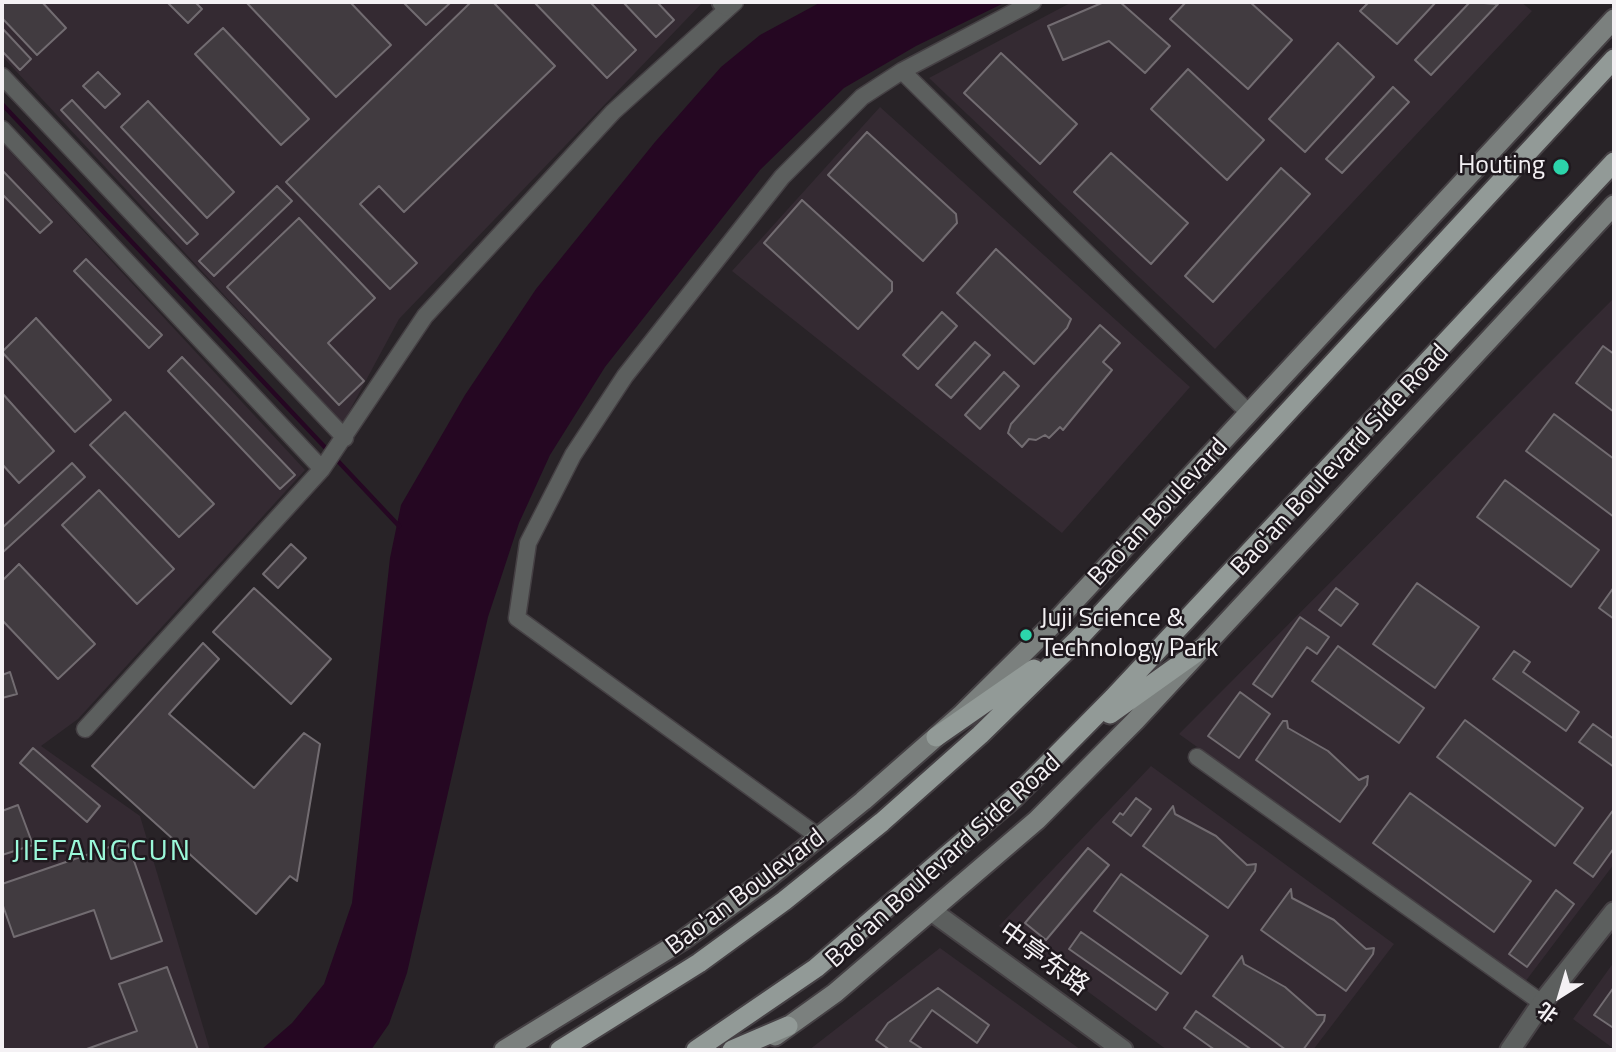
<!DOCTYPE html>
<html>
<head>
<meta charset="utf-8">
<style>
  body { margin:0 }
  #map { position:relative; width:1616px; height:1052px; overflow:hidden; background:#282327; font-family:"Titillium Web","Noto Sans SC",sans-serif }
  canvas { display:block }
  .frame { position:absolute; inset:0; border:4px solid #f4f1f4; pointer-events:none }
  .north { position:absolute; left:1525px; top:961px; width:70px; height:70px; -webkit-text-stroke:5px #1f191e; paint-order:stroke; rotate:217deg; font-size:19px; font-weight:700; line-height:28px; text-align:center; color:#f4f1f4 }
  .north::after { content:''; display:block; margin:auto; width:24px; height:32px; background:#f4f1f4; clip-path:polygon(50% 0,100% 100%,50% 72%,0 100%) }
</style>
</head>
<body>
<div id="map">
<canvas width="1616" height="1052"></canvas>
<div class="frame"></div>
<div class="north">北</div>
</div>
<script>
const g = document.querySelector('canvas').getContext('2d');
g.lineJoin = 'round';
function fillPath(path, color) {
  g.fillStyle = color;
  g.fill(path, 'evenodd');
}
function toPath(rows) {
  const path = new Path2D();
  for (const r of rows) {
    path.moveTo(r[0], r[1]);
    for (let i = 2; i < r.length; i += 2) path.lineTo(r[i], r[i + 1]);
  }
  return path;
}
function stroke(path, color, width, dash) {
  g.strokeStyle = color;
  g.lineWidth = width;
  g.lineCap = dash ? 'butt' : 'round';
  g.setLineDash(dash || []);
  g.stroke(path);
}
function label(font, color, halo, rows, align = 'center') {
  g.font = font + ' "Titillium Web","Noto Sans SC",sans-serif';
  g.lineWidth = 5;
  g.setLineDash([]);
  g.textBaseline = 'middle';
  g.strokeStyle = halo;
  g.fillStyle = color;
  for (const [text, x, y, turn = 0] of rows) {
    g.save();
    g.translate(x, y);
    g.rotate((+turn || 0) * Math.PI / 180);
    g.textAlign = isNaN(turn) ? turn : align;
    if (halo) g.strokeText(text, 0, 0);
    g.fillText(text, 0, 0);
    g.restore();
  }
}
fillPath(toPath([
  [2,2,703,2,399,319,343,423,2,56],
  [1072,2,1521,2,1532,11,1215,349,929,78],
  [880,107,1190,387,1062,533,732,271],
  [2,143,305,470,78,719,41,746,140,816,210,1050,2,1050],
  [1614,298,1614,864,1525,982,1179,734],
  [1151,766,1394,944,1313,1050,1167,1050,999,926],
  [940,948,1081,1050,809,1050],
  [1614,962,1614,1049,1573,1019]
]), '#342a32');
fillPath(toPath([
  [821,2,1006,2,916,46,844,88,760,170,605,367,550,455,519,523,488,617,407,973,389,1024,371,1050,261,1050,292,1023,324,984,352,903,390,558,401,505,465,395,536,289,655,142,721,67,760,35]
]), '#250722');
stroke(toPath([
  [2,104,399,526]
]), '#250722', 4.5);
const building = toPath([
  [2,2,42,2,66,28,37,55,2,18,2,2],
  [167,2,195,2,202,9,188,23,167,2],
  [246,2,350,2,391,45,336,97,246,2],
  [403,2,448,2,450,3,426,25,403,2],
  [471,2,493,2,555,66,404,212,379,186,360,204,417,263,390,289,286,182,471,2],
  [534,2,590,2,636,50,607,78,534,2],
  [623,2,657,2,674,20,656,37,623,2],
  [1104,2,1120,2,1170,46,1145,73,1109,41,1063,60,1048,26,1104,2],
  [1186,2,1250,2,1292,40,1248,89,1170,19,1186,2],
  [1369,2,1436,2,1397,44,1360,11,1369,2],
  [1470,2,1498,4,1431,75,1415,60,1470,2],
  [2,28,31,59,20,70,2,51,2,28],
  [223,28,309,119,281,145,195,54,223,28],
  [1338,43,1374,77,1305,152,1269,119,1338,43],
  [1001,53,1077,124,1040,164,964,93,1001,53],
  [1188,69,1264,140,1227,180,1151,109,1188,69],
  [98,72,120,94,105,108,83,86,98,72],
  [1393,87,1409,102,1342,173,1326,159,1393,87],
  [72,100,198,234,187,244,61,110,72,100],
  [148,101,234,192,207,218,121,127,148,101],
  [867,132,956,214,957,223,923,261,828,175,867,132],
  [1111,153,1188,223,1151,264,1074,192,1111,153],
  [1281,168,1310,194,1213,302,1185,276,1281,168],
  [2,170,52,222,40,233,2,194,2,170],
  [277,186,292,201,214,276,199,261,277,186],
  [802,200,892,282,892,291,858,329,764,243,802,200],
  [299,218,375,298,328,343,364,381,339,405,227,287,299,218],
  [996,249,1071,319,1067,328,1034,364,957,293,996,249],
  [86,259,162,335,149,348,74,271,86,259],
  [942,312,957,326,918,369,903,355,942,312],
  [36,318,111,400,75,432,2,352,36,318],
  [1100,325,1120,343,1103,362,1112,370,1063,430,1060,427,1049,438,1045,435,1036,440,1029,439,1022,447,1008,433,1011,424,1100,325],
  [975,342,990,355,951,398,936,385,975,342],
  [1603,346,1614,354,1614,412,1576,383,1603,346],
  [182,357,295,475,280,489,168,371,182,357],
  [1004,372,1019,386,980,429,965,415,1004,372],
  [2,393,54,451,19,483,2,464,2,393],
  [125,412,214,504,179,537,90,445,125,412],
  [1554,414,1614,459,1614,517,1526,451,1554,414],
  [72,463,85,477,2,553,2,528,72,463],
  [1505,480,1599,550,1571,587,1477,517,1505,480],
  [99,490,174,569,137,604,62,525,99,490],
  [291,544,306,558,278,588,263,574,291,544],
  [19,564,95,644,58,679,2,620,2,581,19,564],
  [1417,583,1479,627,1435,688,1373,644,1417,583],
  [1614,587,1614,619,1599,608,1614,587],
  [254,588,331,659,291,704,213,632,254,588],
  [1336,588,1358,604,1341,626,1319,610,1336,588],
  [1300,617,1329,637,1317,654,1307,647,1272,697,1253,684,1300,617],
  [203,643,219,659,169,714,254,788,304,733,320,744,297,881,290,876,256,914,92,766,203,643],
  [1338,646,1424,708,1399,743,1312,681,1338,646],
  [1514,651,1530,662,1523,672,1579,712,1566,731,1493,679,1514,651],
  [10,672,17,694,2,698,2,675,10,672],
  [1240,692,1270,714,1239,758,1208,736,1240,692],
  [1465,720,1583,808,1555,846,1437,757,1465,720],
  [1283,721,1287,721,1288,728,1328,751,1359,780,1368,776,1367,785,1340,822,1256,760,1283,721],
  [1593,724,1614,739,1614,767,1579,742,1593,724],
  [33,748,100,806,87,822,20,763,33,748],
  [1410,793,1531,881,1494,932,1373,843,1410,793],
  [1136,798,1151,809,1131,836,1113,822,1120,813,1123,815,1136,798],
  [18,805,33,845,2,855,2,811,18,805],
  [1173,806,1175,814,1216,836,1247,865,1256,864,1255,871,1228,908,1143,846,1173,806],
  [1614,809,1614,848,1593,877,1574,863,1614,809],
  [127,841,162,941,111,959,94,910,14,937,2,903,2,884,127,841],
  [1088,848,1109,865,1046,940,1025,923,1088,848],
  [1121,874,1208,936,1181,974,1094,911,1121,874],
  [1291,889,1292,898,1334,920,1366,949,1374,948,1373,954,1346,991,1261,930,1291,889],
  [1556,890,1574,904,1527,967,1509,954,1556,890],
  [1081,932,1168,993,1156,1010,1069,949,1081,932],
  [1242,956,1244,964,1285,987,1317,1015,1325,1015,1324,1021,1303,1050,1286,1050,1213,996,1242,956],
  [167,967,198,1050,84,1050,137,1031,119,984,167,967],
  [1614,987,1614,1025,1612,1027,1594,1015,1614,987],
  [938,988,989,1025,977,1043,932,1010,910,1041,924,1050,890,1050,876,1040,888,1023,938,988],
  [1196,1011,1252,1050,1215,1050,1184,1028,1196,1011]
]);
fillPath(building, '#413b40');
stroke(building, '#726c71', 2);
const minor = toPath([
  [902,71,1247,411],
  [2,76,345,438],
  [2,129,322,469],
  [85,729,322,469,425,316,613,112,735,2],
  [1197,757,1542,1003],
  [819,837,517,618,528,543,573,455,625,376,782,177,862,97,902,71,1033,2]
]);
const tertiary = toPath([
  [722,2,726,6],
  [933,912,1123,1050],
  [1510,1050,1542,1003,1614,912]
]);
const secondary = toPath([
  [775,1036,835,993,1037,820,1136,720,1614,205],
  [504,1050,683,940,767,879,863,801,961,715,1058,619,1614,19]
]);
const primary = toPath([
  [1110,714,1204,647],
  [936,737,1034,669],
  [560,1050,699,963,784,901,882,822,980,735,1078,639,1614,59],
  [696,1050,816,968,1015,797,1113,698,1614,162],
  [732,1050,788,1026]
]);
stroke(minor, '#454044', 19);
stroke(tertiary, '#454044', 23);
stroke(secondary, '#454044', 23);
stroke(primary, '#454044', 23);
stroke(minor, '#5c5f5e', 16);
stroke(tertiary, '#5c5f5e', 19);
stroke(secondary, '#7b807e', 19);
stroke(primary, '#929a97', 19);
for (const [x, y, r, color] of [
  [1561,167,9,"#2cd5ab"],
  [1026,635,7,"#2cd5ab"]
]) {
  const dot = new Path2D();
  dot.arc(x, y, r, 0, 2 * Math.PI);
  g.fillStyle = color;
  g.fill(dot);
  stroke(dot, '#1f191e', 2.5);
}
label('26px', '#f4f1f4', '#1f191e', [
  ["Houting",1545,167],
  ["Juji Science &",1040,620,"left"],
  ["Technology Park",1040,650,"left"]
], 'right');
label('26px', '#f4f1f4', '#1f191e', [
  ["Bao'an Boulevard Side Road",1341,461,-47],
  ["Bao'an Boulevard",1159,513,-47],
  ["Bao'an Boulevard Side Road",944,862,-42],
  ["Bao'an Boulevard",746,893,-37],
  ["中亭东路",1043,960,36]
]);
g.letterSpacing = '2px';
label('30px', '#9af8d9', '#1f191e', [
  ["JIEFANGCUN",102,853]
]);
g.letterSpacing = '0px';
</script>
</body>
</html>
